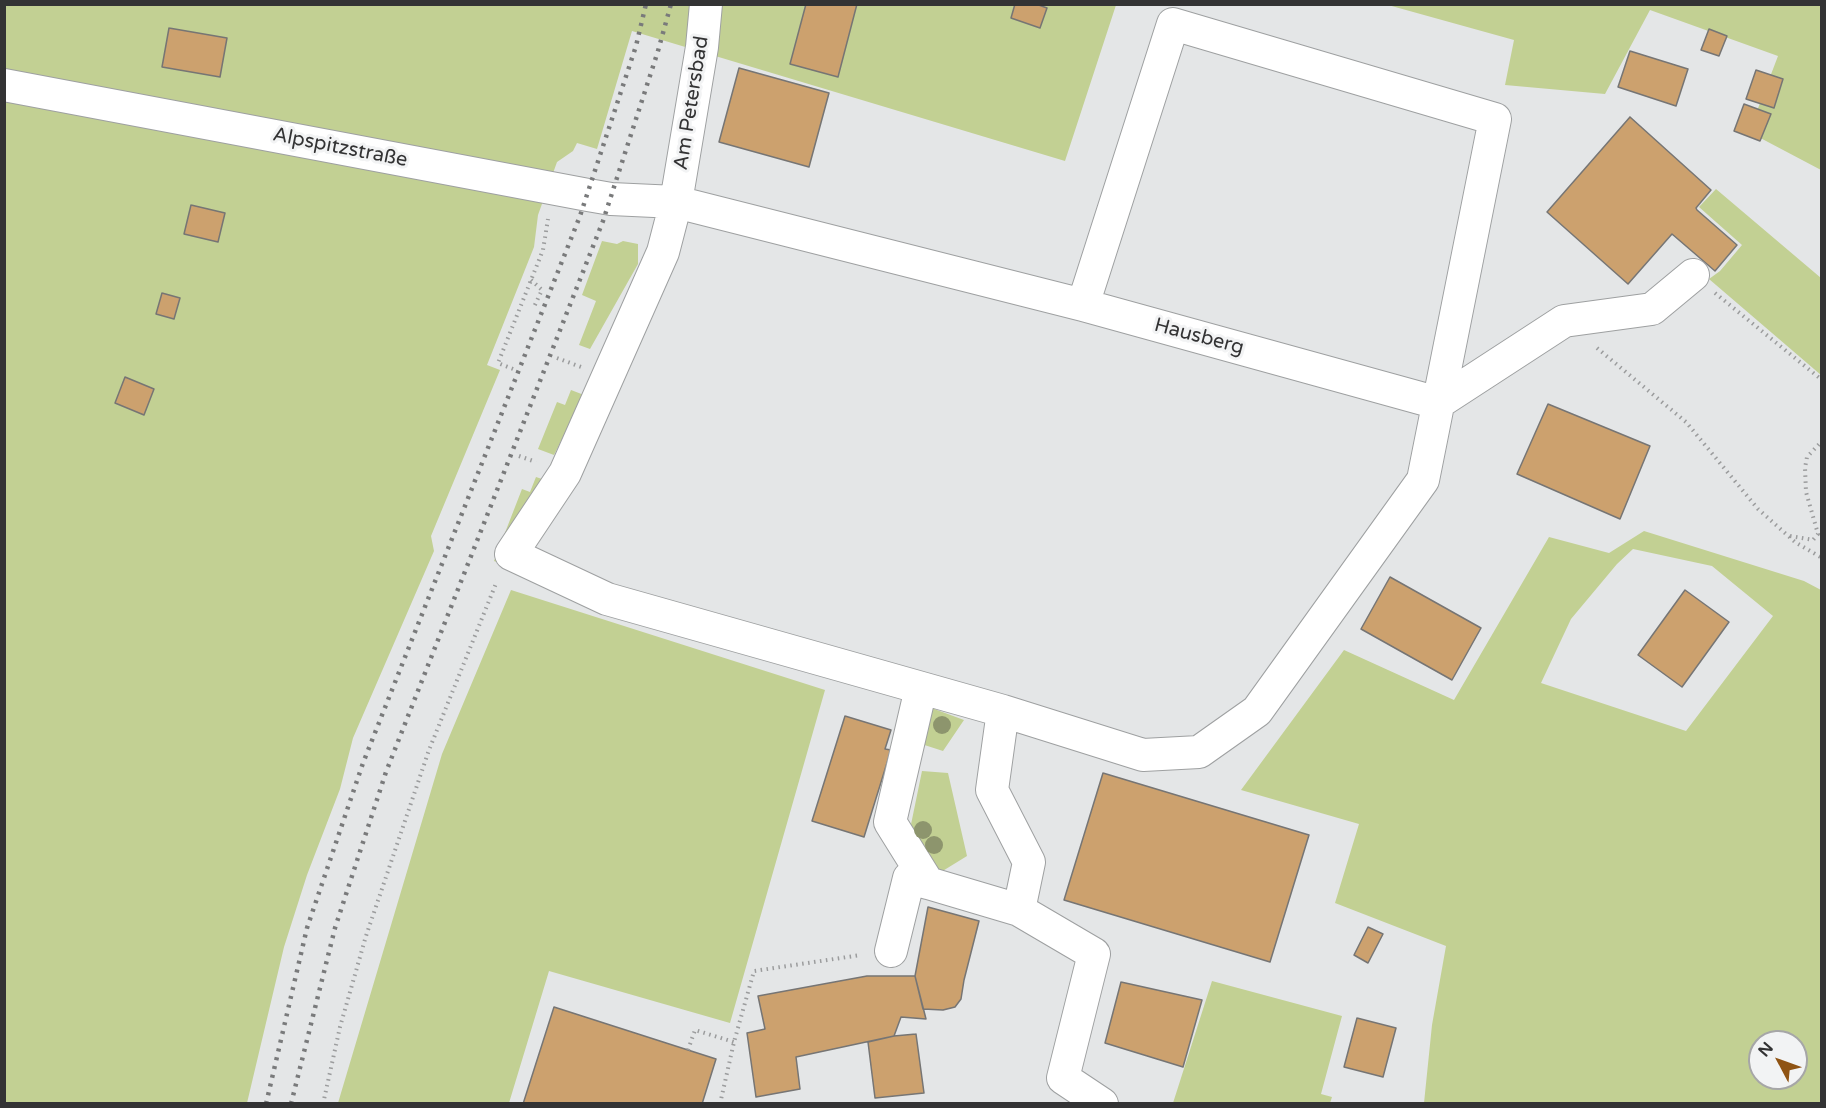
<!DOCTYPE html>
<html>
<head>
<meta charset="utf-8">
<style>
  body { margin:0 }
  #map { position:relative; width:1826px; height:1108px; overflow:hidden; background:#e4e6e7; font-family:"Varela Round",sans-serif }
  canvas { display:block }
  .frame { position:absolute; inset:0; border:6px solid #333334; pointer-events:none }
  .north { position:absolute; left:1748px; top:1030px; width:60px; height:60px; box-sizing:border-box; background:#f2f3f4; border:2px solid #a6a6a7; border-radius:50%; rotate:311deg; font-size:16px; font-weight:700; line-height:24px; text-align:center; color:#333334 }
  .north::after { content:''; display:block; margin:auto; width:21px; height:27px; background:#8f5313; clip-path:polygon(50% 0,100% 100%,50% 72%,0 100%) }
</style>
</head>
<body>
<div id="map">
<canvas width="1826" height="1108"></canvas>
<div class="frame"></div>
<div class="north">N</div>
</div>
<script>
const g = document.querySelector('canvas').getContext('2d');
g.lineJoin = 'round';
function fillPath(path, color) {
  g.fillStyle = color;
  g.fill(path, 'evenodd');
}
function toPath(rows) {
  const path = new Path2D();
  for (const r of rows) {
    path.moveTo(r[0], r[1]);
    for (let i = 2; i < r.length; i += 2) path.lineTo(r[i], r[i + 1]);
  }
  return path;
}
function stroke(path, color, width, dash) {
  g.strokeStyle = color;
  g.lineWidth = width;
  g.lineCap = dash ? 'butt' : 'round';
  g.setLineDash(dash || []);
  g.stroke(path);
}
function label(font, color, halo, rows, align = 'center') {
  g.font = font + ' "Varela Round",sans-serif';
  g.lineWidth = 6;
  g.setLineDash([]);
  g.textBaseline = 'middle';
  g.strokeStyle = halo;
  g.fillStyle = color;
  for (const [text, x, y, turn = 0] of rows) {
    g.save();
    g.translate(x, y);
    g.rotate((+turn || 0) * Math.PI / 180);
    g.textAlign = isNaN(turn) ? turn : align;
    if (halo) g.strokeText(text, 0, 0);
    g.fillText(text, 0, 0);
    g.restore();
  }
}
fillPath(toPath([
  [5,5,1116,5,1065,161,632,31,597,149,577,143,573,151,557,162,538,215,534,247,487,365,500,370,431,536,434,551,353,738,340,789,307,875,284,947,247,1103,5,1104],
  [1388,5,1821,5,1821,170,1749,132,1778,56,1650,10,1605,94,1505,85,1514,40],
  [1716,189,1821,278,1821,375,1709,279,1720,271,1742,245,1699,207],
  [602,241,617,244,623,241,638,244,638,264,590,349,579,345,596,301,582,295],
  [571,390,584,395,554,455,538,449,557,402,565,405],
  [536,477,542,479,499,563,494,561,522,489,530,492],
  [1644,531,1804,581,1821,590,1821,1103,1424,1103,1432,1025,1446,946,1335,903,1359,824,1241,790,1344,650,1454,700,1549,537,1609,553],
  [1633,549,1712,566,1773,616,1686,731,1541,683,1571,619,1617,564],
  [1760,1042,1796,1042,1796,1078,1760,1078],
  [511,590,825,690,730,1023,549,971,509,1103,338,1103,442,754],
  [918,703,964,720,943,751,909,740],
  [922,771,948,773,967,856,941,872,908,839],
  [1212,981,1342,1016,1321,1094,1332,1097,1330,1103,1173,1103]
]), '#c2d093');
const building = toPath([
  [806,4,857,4,838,77,790,64,806,4],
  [1015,4,1036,4,1047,8,1040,28,1011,18,1015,4],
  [169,28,227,38,220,77,162,67,169,28],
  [1709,29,1727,36,1719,56,1701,50,1709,29],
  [1630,51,1688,69,1676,106,1618,87,1630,51],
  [739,68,829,93,809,167,719,142,739,68],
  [1756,70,1783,79,1774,108,1746,99,1756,70],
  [1744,104,1771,114,1760,141,1734,131,1744,104],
  [1630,117,1711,190,1696,208,1697,210,1737,245,1715,271,1672,234,1628,284,1547,212,1630,117],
  [191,205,225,213,218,242,184,234,191,205],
  [162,293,180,298,174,319,156,314,162,293],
  [125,377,154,389,144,415,115,403,125,377],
  [1548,404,1650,446,1620,519,1517,474,1548,404],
  [1390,577,1481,628,1452,680,1361,629,1390,577],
  [1685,590,1729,622,1682,687,1638,655,1685,590],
  [845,716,891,730,885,749,891,750,864,837,812,821,845,716],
  [1103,773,1309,835,1270,962,1064,900,1103,773],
  [928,907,979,921,964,980,961,999,955,1007,943,1010,923,1009,915,976,928,907],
  [1368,927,1383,934,1368,963,1354,955,1368,927],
  [867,976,915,976,926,1019,901,1017,894,1036,796,1057,800,1089,756,1097,747,1033,765,1029,758,996,867,976],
  [1121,982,1202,1000,1183,1067,1105,1043,1121,982],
  [554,1007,716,1059,702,1104,523,1104,554,1007],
  [1357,1018,1396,1028,1383,1077,1344,1067,1357,1018],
  [916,1034,924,1093,875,1098,868,1042,894,1036,916,1034]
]);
fillPath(building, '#cca16e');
stroke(building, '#767574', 1.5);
const minor = toPath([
  [706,4,702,47,676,202,663,252,565,473,511,554,607,599,1003,711,1143,755,1199,752,1257,711,1423,480,1495,119,1173,24,1083,305],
  [4,85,588,195,611,199,676,202,1083,305,1438,403,1564,321,1652,309,1693,275],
  [921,688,890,822,928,883,1019,910],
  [1003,711,992,790,1029,862,1019,910,1094,954,1063,1078,1102,1104],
  [891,951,909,878,928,883]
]);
stroke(minor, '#9ea0a1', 34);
stroke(toPath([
  [531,280,542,290,533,309],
  [1715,293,1822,380],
  [1597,348,1686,422,1758,509,1795,542,1822,558],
  [557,358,581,367],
  [513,369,498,363,543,250,548,219],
  [519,456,536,462],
  [1790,536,1813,540,1818,534,1806,492,1805,468,1807,457,1822,441],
  [688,1050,695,1030,734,1042],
  [323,1104,340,1027,366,936,429,750,497,581],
  [720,1104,734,1042,754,971,861,955]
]), '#9b9c9d', 4, [1.5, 4.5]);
stroke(minor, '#fff', 32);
stroke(toPath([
  [266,1104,307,928,363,763,580,216,636,46,646,4],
  [291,1104,335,928,386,772,603,221,658,51,671,4]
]), '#797a7b', 4.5, [3, 6]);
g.fillStyle = '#8d956d';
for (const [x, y] of [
  [942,725],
  [923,830],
  [934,845]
]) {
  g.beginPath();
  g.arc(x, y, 9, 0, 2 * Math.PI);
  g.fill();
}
label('20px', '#333334', '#f2f3f4', [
  ["Am Petersbad",692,103,-81],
  ["Alpspitzstraße",340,148,11],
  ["Hausberg",1199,337,15]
]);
</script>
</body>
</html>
